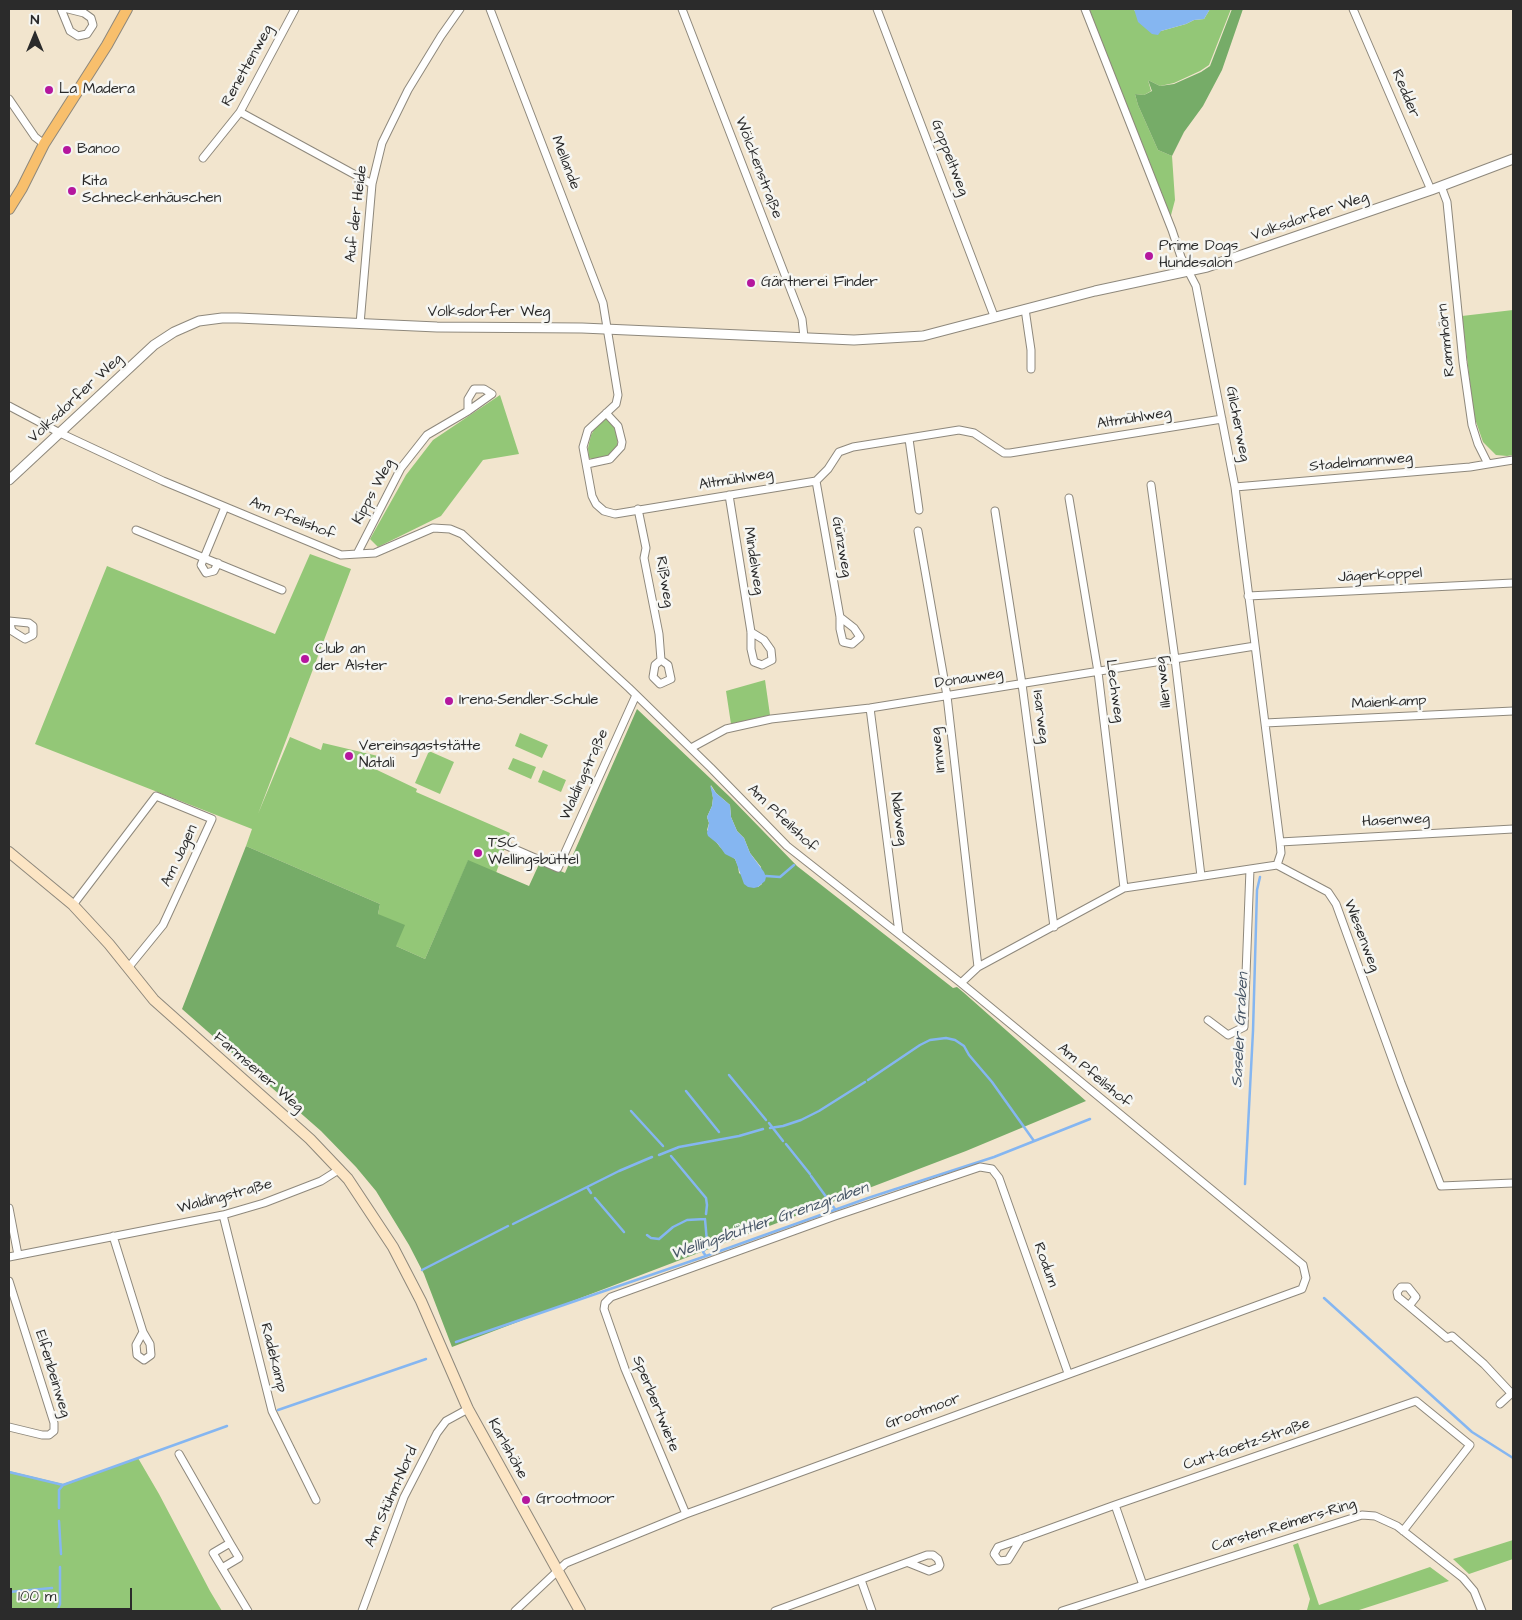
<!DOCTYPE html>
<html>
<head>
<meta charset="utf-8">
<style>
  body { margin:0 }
  #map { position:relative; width:1522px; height:1620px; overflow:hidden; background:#f2e5ce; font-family:"Architects Daughter",sans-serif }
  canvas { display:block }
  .frame { position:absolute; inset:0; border:10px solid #2b2b2b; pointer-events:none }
  .north { position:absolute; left:10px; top:10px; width:50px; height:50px; -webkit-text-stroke:4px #f6f6f2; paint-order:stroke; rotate:0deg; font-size:14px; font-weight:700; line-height:20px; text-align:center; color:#2b2b2b }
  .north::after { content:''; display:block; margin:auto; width:18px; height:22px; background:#2b2b2b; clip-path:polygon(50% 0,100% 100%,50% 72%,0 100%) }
  .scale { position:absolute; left:10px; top:1588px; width:122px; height:22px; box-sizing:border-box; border:2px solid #2b2b2b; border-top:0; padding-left:6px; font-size:15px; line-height:18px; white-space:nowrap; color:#2b2b2b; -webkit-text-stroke:4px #f6f6f2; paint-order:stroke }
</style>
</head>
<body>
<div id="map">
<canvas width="1522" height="1620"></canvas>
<div class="frame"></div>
<div class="north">N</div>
<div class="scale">100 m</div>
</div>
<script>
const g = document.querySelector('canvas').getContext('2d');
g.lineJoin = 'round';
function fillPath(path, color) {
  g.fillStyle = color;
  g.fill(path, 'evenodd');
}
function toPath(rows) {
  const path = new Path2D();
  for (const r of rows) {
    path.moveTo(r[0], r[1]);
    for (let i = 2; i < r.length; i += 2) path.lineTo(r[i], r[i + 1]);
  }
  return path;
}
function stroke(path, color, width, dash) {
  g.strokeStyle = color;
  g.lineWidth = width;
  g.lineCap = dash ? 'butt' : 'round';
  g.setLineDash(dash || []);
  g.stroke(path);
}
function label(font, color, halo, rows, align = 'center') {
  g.font = font + ' "Architects Daughter",sans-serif';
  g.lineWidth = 5;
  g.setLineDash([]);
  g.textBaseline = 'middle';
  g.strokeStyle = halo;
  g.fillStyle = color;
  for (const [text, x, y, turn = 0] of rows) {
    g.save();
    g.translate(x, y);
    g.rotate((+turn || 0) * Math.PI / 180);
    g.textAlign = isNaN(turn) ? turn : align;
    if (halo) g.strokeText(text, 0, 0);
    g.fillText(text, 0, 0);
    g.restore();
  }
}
fillPath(toPath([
  [1088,9,1134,9,1134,10,1161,31,1186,24,1194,20,1204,19,1210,9,1231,9,1209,65,1200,71,1174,83,1160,86,1148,80,1151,91,1144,95,1135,94,1138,105,1158,150,1172,156,1175,200,1170,219],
  [1513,310,1513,455,1507,456,1496,455,1483,442,1474,416,1462,316],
  [500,395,519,454,483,460,441,516,378,547,370,539,406,475,433,440],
  [604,419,607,419,615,428,618,437,617,446,611,454,607,457,592,459,589,458,588,448,591,435,595,428],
  [310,554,351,569,258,814,290,737,321,750,323,743,378,756,375,769,417,789,416,792,510,833,496,873,468,861,425,959,396,946,378,914,380,904,246,846,252,829,35,744,107,566,275,634],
  [765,680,770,715,731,724,726,691],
  [520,733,548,745,542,758,515,746],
  [429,751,454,762,440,794,415,783],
  [513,758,536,767,531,779,508,769],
  [543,770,566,780,561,792,538,782],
  [138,1458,159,1494,210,1591,222,1611,9,1611,9,1471,63,1484],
  [1513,1540,1513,1559,1469,1574,1453,1559],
  [1298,1543,1319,1605,1430,1567,1449,1581,1356,1611,1302,1611,1307,1610,1310,1599,1293,1545]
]), '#93c777');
fillPath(toPath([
  [1232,9,1243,9,1222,70,1203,106,1184,132,1172,156,1158,150,1138,105,1135,94,1144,95,1152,91,1148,80,1160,86,1174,84,1201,72,1210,66],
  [637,709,730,797,797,866,953,988,957,987,963,992,1086,1101,966,1151,452,1347,424,1274,409,1245,376,1191,356,1167,321,1131,182,1009,246,846,380,904,378,914,405,925,396,946,425,959,468,860,529,886,540,862,565,873],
  [711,785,716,793,730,805,731,817,737,831,744,838,750,853,761,867,762,884,758,887,739,873,738,866,735,859,720,847,707,830,709,823,707,817,712,806,713,798]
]), '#76ac68');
fillPath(toPath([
  [1134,9,1210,9,1204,19,1194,20,1186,24,1161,31,1158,35,1152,34,1138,22],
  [710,785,716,793,730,805,731,817,737,831,744,838,750,853,764,872,766,877,765,881,758,887,754,888,748,887,744,884,735,859,725,854,718,844,708,836,707,833,709,823,707,817,712,806,713,798]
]), '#85b6f1');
stroke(toPath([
  [766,876,780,877,794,865],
  [729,1075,766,1120],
  [868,1080,920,1045,930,1040,946,1038,955,1040,964,1046,969,1055,992,1082,1034,1141],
  [686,1091,719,1132],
  [631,1111,663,1146],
  [769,1123,783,1141],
  [770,1128,783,1126,801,1120,819,1111,865,1082],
  [786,1144,810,1174],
  [659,1155,679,1147,739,1136,763,1129],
  [671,1156,706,1198,707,1205,706,1214],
  [811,1176,835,1209],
  [1245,1184,1253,1031,1257,890,1260,877],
  [587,1187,591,1193],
  [595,1198,624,1232],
  [705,1219,707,1242,706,1248,703,1252,706,1256],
  [513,1224,619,1171,652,1157],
  [647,1235,651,1238,659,1239,673,1227,687,1220,705,1219],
  [422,1270,508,1226],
  [1324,1298,1472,1432,1513,1458],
  [456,1342,706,1256,868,1198,994,1157,1090,1119],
  [278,1410,426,1359],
  [9,1472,63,1485],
  [59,1508,59,1490,63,1485,227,1426],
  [59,1521,61,1554],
  [9,1592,52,1588],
  [57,1611,60,1604,60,1567]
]), '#85b6f1', 2.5);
const minor = toPath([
  [61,9,70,31,78,36,87,34,93,25,91,18,84,13,68,9],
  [490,9,603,303,618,395,616,404,588,430,583,447,592,496,596,504,604,511,615,514,816,481,828,469,839,452,853,447,959,430,974,433,1004,453,1010,453,1222,419],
  [682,9,802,319,804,337],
  [877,9,994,316],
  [1085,9,1172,230,1181,257,1196,286,1235,487,1280,842,1281,853,1277,865],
  [1353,9,1431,190],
  [9,99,35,137,44,144],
  [240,112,372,184],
  [203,158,240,112,295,9],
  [1441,186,1447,202,1463,362,1472,425,1478,444,1488,464,1513,460],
  [1025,309,1031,350,1031,369],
  [360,324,372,184,382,143,408,90,441,36,460,9],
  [9,406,60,433,163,481,341,555,375,553,433,528,450,529,462,534,629,688,711,768,787,846,961,983,1303,1265,1306,1278,1302,1289,686,1514,566,1563,515,1611],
  [909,439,919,510],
  [587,464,610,459,621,447,622,442,618,426,606,413],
  [816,481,840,617,840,629,843,642,852,644,860,637,854,628,840,617],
  [1151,485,1175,659,1201,876],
  [1235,487,1470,467,1488,464],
  [729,495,751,632,751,649,754,662,762,665,772,660,771,650,764,640,751,632],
  [1069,498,1098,672,1124,888],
  [638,509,646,548,644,558,659,634,661,660,668,665,671,679,660,684,653,677,655,665,661,660],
  [995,511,1022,684,1054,927],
  [136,530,282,590],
  [918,531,947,696,978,967],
  [357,554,401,468,427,435,468,411,468,399,474,389,484,389,492,394,468,411],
  [218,563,214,571,206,573,201,565,225,507],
  [1248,596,1513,583],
  [9,621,29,623,33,626,33,635,25,639,12,631,9,621],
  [870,708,899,933],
  [1265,723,1513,711],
  [691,748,726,729,771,719,870,708,1255,646],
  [1280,842,1513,829],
  [505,845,558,868,636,695],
  [73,905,156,796,212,819,163,925,128,968],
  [961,983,978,967,1124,888,1277,865,1328,892,1336,904,1401,1083,1441,1186,1513,1183],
  [1208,1020,1228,1035,1244,1027,1250,869],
  [9,1208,18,1255],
  [223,1215,272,1411,316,1500],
  [113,1236,143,1332,150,1344,151,1355,144,1360,137,1355,136,1345,143,1332],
  [9,1257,223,1215,264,1203,321,1181,340,1169],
  [9,1281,54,1423,54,1431,49,1435,42,1435,9,1427],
  [1409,1306,1398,1297,1397,1292,1401,1287,1408,1287,1416,1297,1409,1306,1447,1338,1452,1336,1484,1364,1512,1394],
  [1500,1404,1513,1392],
  [179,1454,230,1543],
  [1115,1505,1143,1585],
  [686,1514,625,1369,604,1309,605,1303,611,1297,835,1216,980,1167,992,1169,999,1178,1068,1373],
  [1021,1539,1008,1560,999,1561,994,1554,998,1547,1021,1539,1115,1505,1416,1401,1470,1445,1403,1531],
  [222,1568,239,1558,230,1543,213,1553,248,1611],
  [861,1580,872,1611],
  [362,1611,404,1497,437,1433,446,1421,468,1409],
  [775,1611,927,1555,933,1555,938,1559,940,1565,939,1567,929,1571,909,1563],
  [1062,1611,1362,1515,1375,1516,1397,1526,1463,1578,1474,1591,1482,1611]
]);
const tertiary = toPath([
  [9,480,154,345,174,332,199,321,222,318,238,318,437,327,582,328,854,340,923,336,1095,291,1207,267,1431,190,1513,159]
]);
const secondary = toPath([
  [9,852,73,905,109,944,154,1000,310,1139,348,1179,393,1247,421,1301,468,1409,580,1611]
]);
const primary = toPath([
  [9,209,22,188,44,144,107,45,127,9]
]);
stroke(minor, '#8e887c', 9);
stroke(tertiary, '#8e887c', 11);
stroke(secondary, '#8e887c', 12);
stroke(primary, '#8e887c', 12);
stroke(minor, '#fff', 7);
stroke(tertiary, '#fff', 9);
stroke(secondary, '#fce5c4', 10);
stroke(primary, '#f8bf6c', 10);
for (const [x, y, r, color] of [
  [49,90,5,"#b5179e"],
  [67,150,5,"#b5179e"],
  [72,191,5,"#b5179e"],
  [1149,256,5,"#b5179e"],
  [751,283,5,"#b5179e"],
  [305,659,5,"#b5179e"],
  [449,701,5,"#b5179e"],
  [349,756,5,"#b5179e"],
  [478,853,5,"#b5179e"],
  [526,1500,5,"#b5179e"]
]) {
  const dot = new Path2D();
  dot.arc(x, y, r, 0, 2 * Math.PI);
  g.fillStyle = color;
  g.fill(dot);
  stroke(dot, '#f6f6f2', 2);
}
label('15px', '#2b2b2b', '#f6f6f2', [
  ["Renettenweg",248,66,-61],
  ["Redder",1405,94,67],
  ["Goppeltweg",949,158,69],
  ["Mellande",565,163,69],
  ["Wölckenstraße",758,168,69],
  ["Auf der Heide",357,214,-83],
  ["Volksdorfer Weg",1310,217,-19],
  ["Volksdorfer Weg",489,313],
  ["Rammhörn",1447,340,-96],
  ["Volksdorfer Weg",76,399,-43],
  ["Altmühlweg",1134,419,-9],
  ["Gilcherweg",1237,424,79],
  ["Stadelmannweg",1361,463,-5],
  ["Altmühlweg",736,480,-9],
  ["Kipps Weg",374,492,-62],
  ["Am Pfeilshof",292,519,22],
  ["Günzweg",841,547,80],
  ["Mindelweg",753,561,81],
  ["Jägerkoppel",1380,576,-3],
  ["Rißweg",664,582,81],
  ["Donauweg",969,679,-9],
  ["Illerweg",1164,682,-97],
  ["Lechweg",1114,691,82],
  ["Maienkamp",1389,703,-3],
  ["Isarweg",1040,717,83],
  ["Innweg",939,750,-97],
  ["Waldingstraße",585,775,-66],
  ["Am Pfeilshof",782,819,44],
  ["Nabweg",898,819,82],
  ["Hasenweg",1396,821,-3],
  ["Am Jagen",180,856,-65],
  ["Wiesenweg",1361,936,69],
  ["Farmsener Weg",258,1073,41],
  ["Am Pfeilshof",1094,1076,40],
  ["Waldingstraße",225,1197,-15],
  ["Rodum",1045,1265,70],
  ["Radekamp",273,1358,76],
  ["Elfenbeinweg",52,1374,73],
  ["Sperbertwiete",655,1404,68],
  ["Grootmoor",923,1412,-20],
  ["Curt-Goetz-Straße",1247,1445,-19],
  ["Karlshöhe",507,1449,61],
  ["Am Stühm-Nord",392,1497,-66],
  ["Carsten-Reimers-Ring",1284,1526,-17]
]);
label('15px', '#2b2b2b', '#f6f6f2', [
  ["La Madera",59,90],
  ["Banoo",77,150],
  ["Kita",82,182],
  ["Schneckenhäuschen",82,199],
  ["Prime Dogs",1159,247],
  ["Hundesalon",1159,264],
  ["Gärtnerei Finder",761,283],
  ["Club an",315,650],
  ["der Alster",315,667],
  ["Irena-Sendler-Schule",459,701],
  ["Vereinsgaststätte",359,747],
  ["Natali",359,764],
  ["TSC",488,844],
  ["Wellingsbüttel",488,861],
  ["Grootmoor",536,1500]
], 'left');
label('italic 16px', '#465566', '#f6f6f2', [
  ["Saseler Graben",1241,1030,-87],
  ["Wellingsbüttler Grenzgraben",770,1222,-19]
]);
</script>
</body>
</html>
